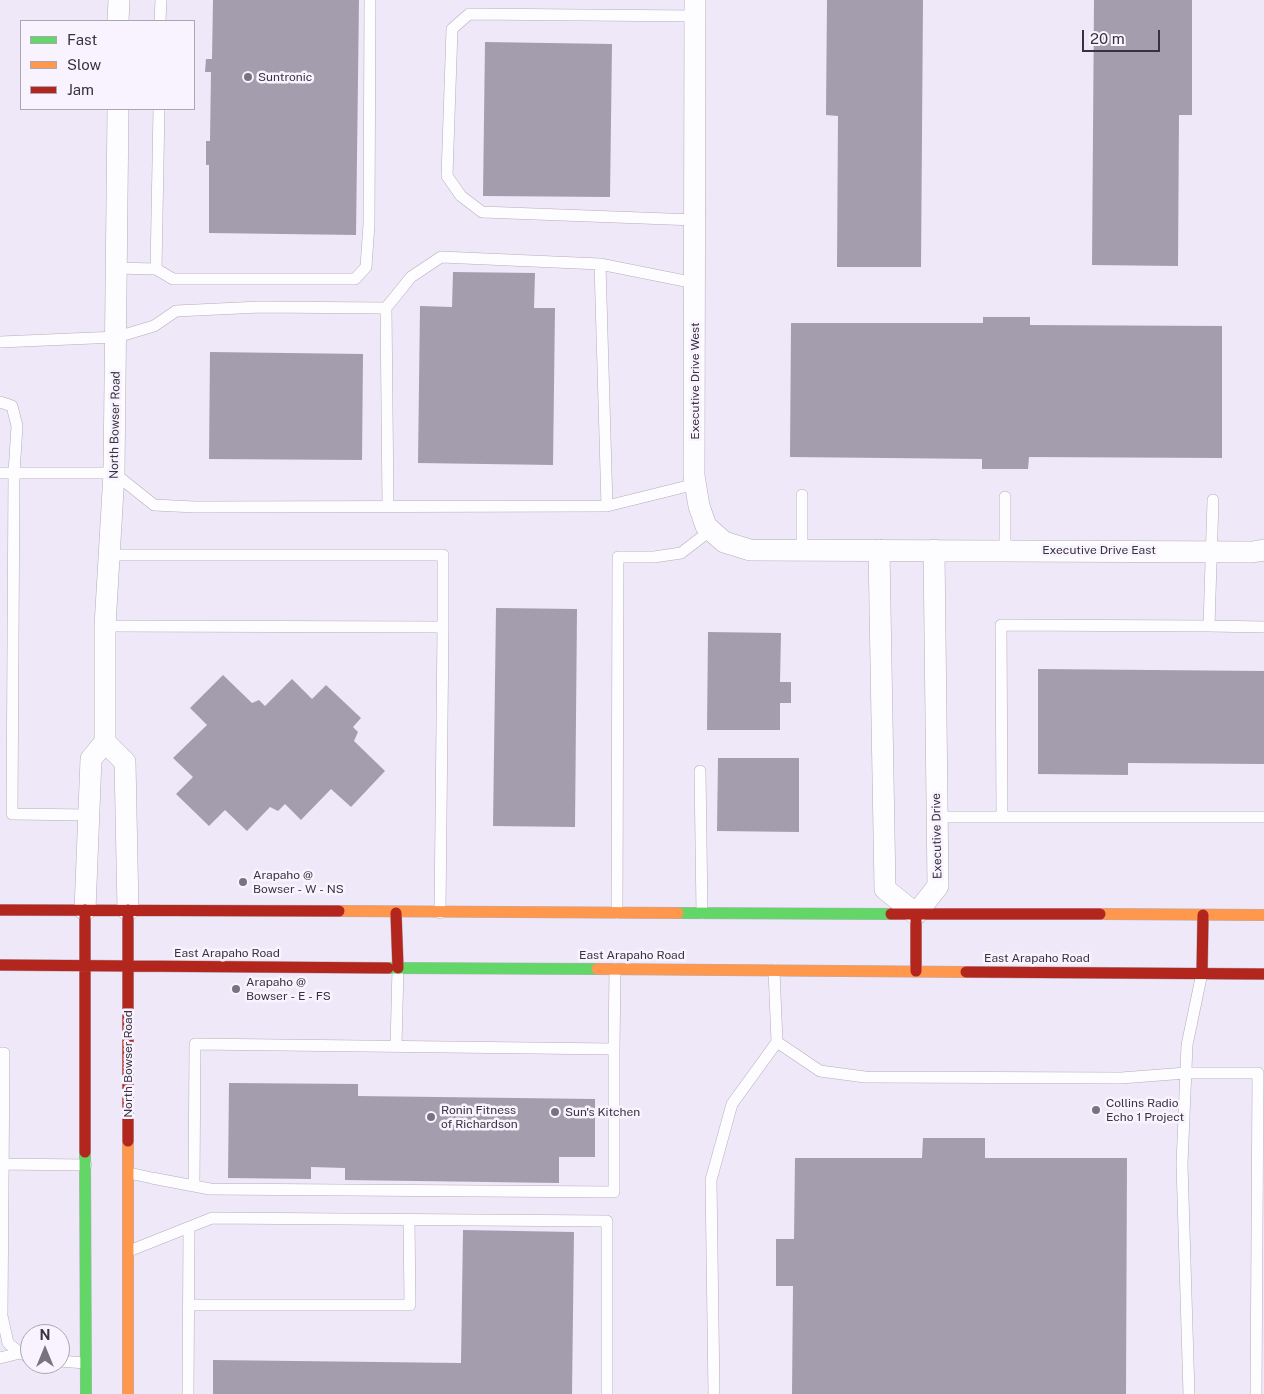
<!DOCTYPE html>
<html>
<head>
<meta charset="utf-8">
<style>
  body { margin:0 }
  #map { position:relative; width:1264px; height:1394px; overflow:hidden; background:#efe8f8; font-family:"Public Sans",sans-serif }
  canvas { display:block }
  .legend { position:absolute; left:20px; top:20px; width:175px; height:90px; box-sizing:border-box; background:#f8f3fe; border:1px solid #aba7b2; margin:0; padding:6px 9px; list-style:none; font-size:15px; color:#38343f }
  .legend li { display:flex; align-items:center; gap:10px; height:25px }
  .legend b { width:25px; border:1px solid #aba7b2 }
  .north { position:absolute; left:20px; top:1324px; width:50px; height:50px; box-sizing:border-box; background:#f8f3fe; border:1px solid #aba7b2; border-radius:50%; rotate:0deg; font-size:14px; font-weight:700; line-height:20px; text-align:center; color:#38343f }
  .north::after { content:''; display:block; margin:auto; width:18px; height:22px; background:#787380; clip-path:polygon(50% 0,100% 100%,50% 72%,0 100%) }
  .scale { position:absolute; left:1082px; top:30px; width:78px; height:22px; box-sizing:border-box; border:2px solid #38343f; border-top:0; padding-left:6px; font-size:15px; line-height:18px; white-space:nowrap; color:#38343f; -webkit-text-stroke:4px #f8f3fe; paint-order:stroke }
</style>
</head>
<body>
<div id="map">
<canvas width="1264" height="1394"></canvas>
<ul class="legend">
<li><b style="height:6px;background:#63d668"></b>Fast</li>
<li><b style="height:6px;background:#ff974d"></b>Slow</li>
<li><b style="height:6px;background:#b3261e"></b>Jam</li>
</ul>
<div class="north">N</div>
<div class="scale">20 m</div>
</div>
<script>
const g = document.querySelector('canvas').getContext('2d');
g.lineJoin = 'round';
function fillPath(path, color) {
  g.fillStyle = color;
  g.fill(path, 'evenodd');
}
function toPath(rows) {
  const path = new Path2D();
  for (const r of rows) {
    path.moveTo(r[0], r[1]);
    for (let i = 2; i < r.length; i += 2) path.lineTo(r[i], r[i + 1]);
  }
  return path;
}
function stroke(path, color, width, dash) {
  g.strokeStyle = color;
  g.lineWidth = width;
  g.lineCap = dash ? 'butt' : 'round';
  g.setLineDash(dash || []);
  g.stroke(path);
}
function label(font, color, halo, rows, align = 'center') {
  g.font = font + ' "Public Sans",sans-serif';
  g.lineWidth = 5;
  g.setLineDash([]);
  g.textBaseline = 'middle';
  g.strokeStyle = halo;
  g.fillStyle = color;
  for (const [text, x, y, turn = 0] of rows) {
    g.save();
    g.translate(x, y);
    g.rotate((+turn || 0) * Math.PI / 180);
    g.textAlign = isNaN(turn) ? turn : align;
    if (halo) g.strokeText(text, 0, 0);
    g.fillText(text, 0, 0);
    g.restore();
  }
}
fillPath(toPath([
  [213,0,359,0,356,235,209,233,209,165,206,165,206,141,210,141,211,72,205,72,206,59,212,59],
  [827,0,923,0,921,267,837,267,838,116,826,115],
  [1094,0,1192,0,1192,115,1179,115,1178,266,1092,265],
  [485,42,612,44,610,197,483,196],
  [453,272,535,273,534,308,555,308,553,465,418,463,420,306,452,307],
  [983,317,1030,317,1030,325,1222,326,1222,458,1029,457,1028,469,982,469,982,459,790,457,791,323,983,323],
  [210,352,363,354,362,460,209,459],
  [496,608,577,609,575,827,493,826],
  [708,632,781,633,780,682,791,682,791,703,780,703,780,730,707,730],
  [1038,669,1264,671,1264,764,1128,763,1128,775,1038,774],
  [223,675,252,703,259,700,265,706,292,679,312,699,326,685,361,718,353,727,358,732,354,741,385,771,351,807,331,789,301,820,285,804,278,811,270,807,247,831,225,810,209,826,176,794,193,777,173,758,207,725,190,708],
  [718,758,799,758,799,832,717,831],
  [229,1083,358,1084,358,1096,595,1099,595,1157,559,1157,559,1183,345,1180,345,1168,311,1167,311,1179,228,1178],
  [923,1138,985,1138,985,1158,1127,1158,1126,1394,792,1394,793,1286,776,1286,776,1239,794,1239,795,1158,922,1158],
  [463,1230,574,1232,572,1394,213,1394,213,1360,461,1363]
]), '#a49dad');
const lane = toPath([
  [160,21,161,0],
  [695,220,482,212,461,196,447,176,452,29,469,14,695,16],
  [600,264,607,506],
  [116,268,156,269,159,109],
  [156,269,173,279,355,279,366,267,369,224,370,0],
  [386,308,388,506],
  [0,342,117,337,154,326,176,311,260,307,386,308,411,277,441,257,600,264,695,283],
  [0,402,12,406,17,426,14,473,12,814,89,815],
  [0,473,114,473,154,505,195,507,607,506,696,484],
  [1005,497,1005,550],
  [1213,500,1209,626,1264,627],
  [802,550,802,495],
  [110,555,443,555,443,627],
  [105,626,443,627,440,913],
  [700,771,702,913],
  [937,817,1264,817],
  [1002,817,1001,625,1209,626],
  [617,913,618,557,654,557,681,553,711,530],
  [777,1042,820,1071,865,1077,1121,1078,1186,1073,1258,1073,1256,1394],
  [396,1046,398,968],
  [614,1049,615,969],
  [0,1053,4,1053,2,1316,8,1343,20,1353,30,1357],
  [0,1164,86,1165],
  [129,1173,152,1178,194,1186,210,1189,614,1192,614,1049,195,1044,194,1186],
  [129,1251,212,1218,607,1221,607,1394],
  [188,1305,410,1305,409,1220],
  [0,1358,20,1353],
  [60,1361,85,1363],
  [188,1394,189,1228],
  [714,1394,711,1180,732,1104,777,1042,774,970],
  [1189,1394,1182,1164,1187,1045,1202,973]
]);
const street = toPath([
  [695,0,694,476,699,506,706,526,724,542,750,550,1252,552,1264,550],
  [118,21,119,0],
  [879,550,885,889,916,914,938,886,934,550],
  [105,742,125,762,128,910],
  [85,910,91,759,105,742,105,626,114,473,118,109]
]);
const fast = toPath([
  [678,913,891,914],
  [388,968,597,969],
  [85,1152,86,1394]
]);
const slow = toPath([
  [339,911,678,913],
  [1100,914,1264,915],
  [597,969,966,972],
  [128,1141,128,1394]
]);
const jam = toPath([
  [0,910,339,911],
  [85,910,85,1152],
  [128,910,128,1141],
  [396,913,398,968],
  [891,914,1100,914],
  [916,914,916,971],
  [0,965,388,968],
  [966,972,1264,974],
  [1202,973,1203,915]
]);
stroke(lane, '#b3aeba', 12);
stroke(street, '#b3aeba', 22);
stroke(fast, '#b3aeba', 12);
stroke(slow, '#b3aeba', 12);
stroke(jam, '#b3aeba', 12);
stroke(lane, '#fdfcfe', 11);
stroke(street, '#fdfcfe', 21);
stroke(fast, '#63d668', 11);
stroke(slow, '#ff974d', 11);
stroke(jam, '#b3261e', 11);
for (const [x, y, r, color] of [
  [248,77,5,"#787380"],
  [243,882,5,"#787380"],
  [236,989,5,"#787380"],
  [1096,1110,5,"#787380"],
  [555,1112,5,"#787380"],
  [431,1117,5,"#787380"]
]) {
  const dot = new Path2D();
  dot.arc(x, y, r, 0, 2 * Math.PI);
  g.fillStyle = color;
  g.fill(dot);
  stroke(dot, '#f8f3fe', 2);
}
label('12px', '#38343f', '#f8f3fe', [
  ["Suntronic",258,77],
  ["Arapaho @",253,875],
  ["Bowser - W - NS",253,889],
  ["Arapaho @",246,982],
  ["Bowser - E - FS",246,996],
  ["Collins Radio",1106,1103],
  ["Echo 1 Project",1106,1117],
  ["Ronin Fitness",441,1110],
  ["of Richardson",441,1124],
  ["Sun's Kitchen",565,1112]
], 'left');
label('12px', '#38343f', '#f8f3fe', [
  ["Executive Drive West",695,381,-90],
  ["North Bowser Road",115,425,-89],
  ["Executive Drive East",1099,550],
  ["Executive Drive",937,836,-91],
  ["East Arapaho Road",227,953],
  ["East Arapaho Road",632,955],
  ["East Arapaho Road",1037,958],
  ["North Bowser Road",128,1064,-90]
]);
</script>
</body>
</html>
